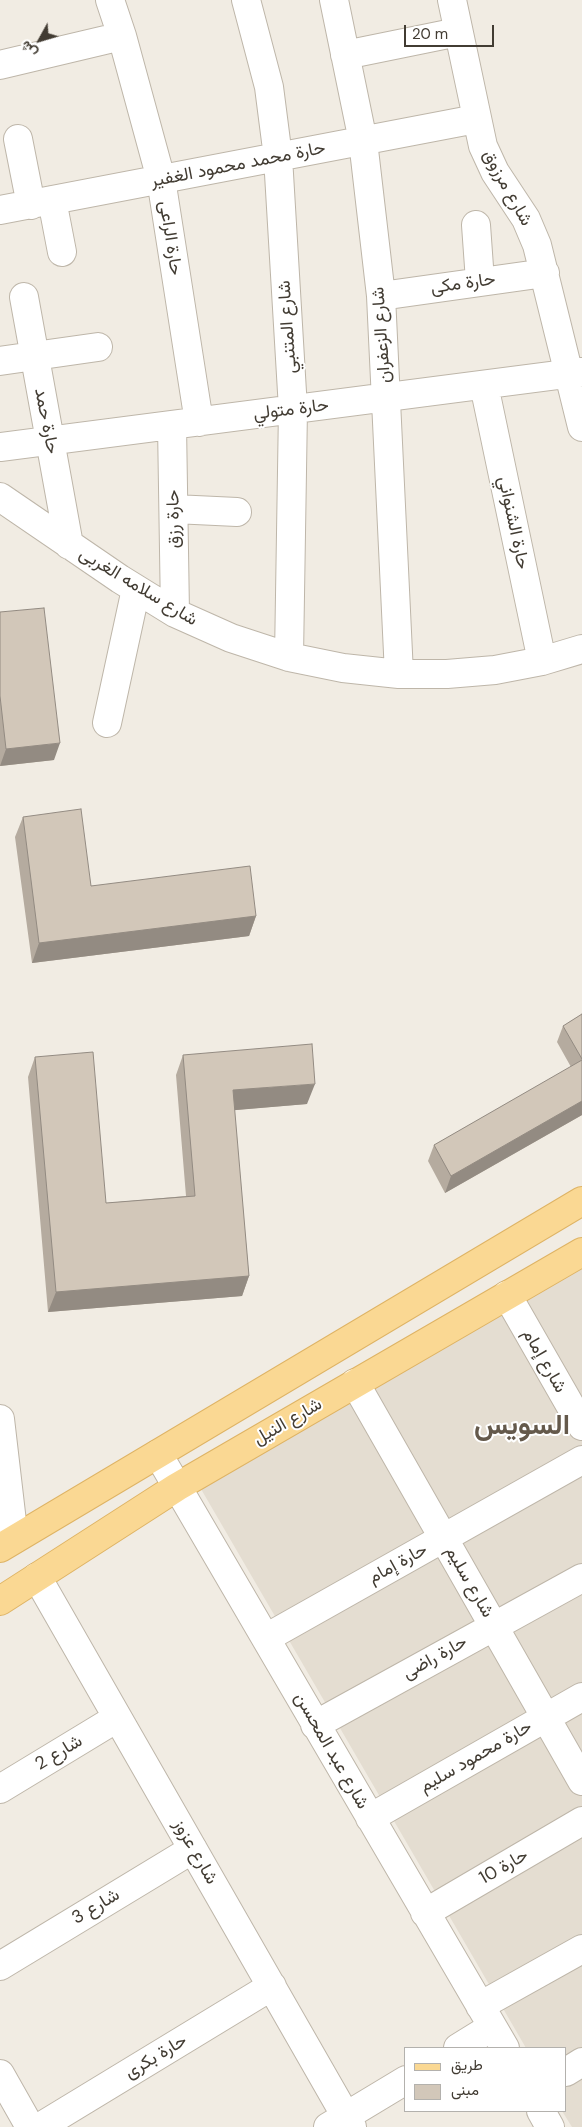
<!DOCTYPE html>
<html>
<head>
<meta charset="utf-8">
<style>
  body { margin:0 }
  #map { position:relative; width:582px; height:2127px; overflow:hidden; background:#f1ece3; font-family:"DM Sans",Vazirmatn,sans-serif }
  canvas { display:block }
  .legend { position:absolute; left:404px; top:2047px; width:162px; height:65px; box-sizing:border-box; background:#fff; border:1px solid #b3b1ad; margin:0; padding:6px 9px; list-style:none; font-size:15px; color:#423c33 }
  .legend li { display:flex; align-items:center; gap:10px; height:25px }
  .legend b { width:25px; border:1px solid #b3b1ad }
  .north { position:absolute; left:15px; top:15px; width:50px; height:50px; -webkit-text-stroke:4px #fff; paint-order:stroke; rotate:231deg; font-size:14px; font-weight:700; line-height:20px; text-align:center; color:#423c33 }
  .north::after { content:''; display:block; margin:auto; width:18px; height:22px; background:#423c33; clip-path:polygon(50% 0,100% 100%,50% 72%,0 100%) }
  .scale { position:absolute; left:404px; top:25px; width:90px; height:22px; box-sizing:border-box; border:2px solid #423c33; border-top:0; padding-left:6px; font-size:15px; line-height:18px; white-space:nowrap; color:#423c33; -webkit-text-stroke:4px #fff; paint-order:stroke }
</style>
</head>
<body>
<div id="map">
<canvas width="582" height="2127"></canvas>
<ul class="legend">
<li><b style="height:6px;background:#fad893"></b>طريق</li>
<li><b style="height:14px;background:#d2c7b9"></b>مبنى</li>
</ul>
<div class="north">ش</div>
<div class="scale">20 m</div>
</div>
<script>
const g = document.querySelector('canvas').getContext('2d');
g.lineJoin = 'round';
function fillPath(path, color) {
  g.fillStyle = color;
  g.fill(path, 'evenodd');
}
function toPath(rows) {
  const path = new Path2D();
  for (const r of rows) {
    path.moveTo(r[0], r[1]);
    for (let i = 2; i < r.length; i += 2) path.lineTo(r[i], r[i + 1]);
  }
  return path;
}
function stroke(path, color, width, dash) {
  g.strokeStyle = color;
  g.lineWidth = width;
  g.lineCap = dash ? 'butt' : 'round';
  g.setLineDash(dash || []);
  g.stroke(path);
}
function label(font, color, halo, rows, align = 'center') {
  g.font = font + ' "DM Sans",Vazirmatn,sans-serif';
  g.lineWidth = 4;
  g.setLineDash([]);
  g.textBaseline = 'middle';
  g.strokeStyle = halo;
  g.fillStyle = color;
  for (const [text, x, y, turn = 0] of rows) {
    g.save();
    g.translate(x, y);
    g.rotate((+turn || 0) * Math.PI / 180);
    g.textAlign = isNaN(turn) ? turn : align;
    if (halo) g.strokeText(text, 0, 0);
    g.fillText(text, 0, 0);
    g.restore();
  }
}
fillPath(toPath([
  [582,1258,582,2127,572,2127,562,2111,566,2111,566,2048,526,2048,194,1477]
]), '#e4ddd1');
const minor = toPath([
  [110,0,122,36,161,179,199,422],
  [246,0,269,87,278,157,293,409,289,657],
  [334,0,363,141,381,296,399,674],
  [452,0,483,146,495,172,526,219,537,245,582,427],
  [345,55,458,32],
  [0,65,122,36],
  [18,139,31,205],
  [52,200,62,252],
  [0,210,476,119],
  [476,225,480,281],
  [381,296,545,273],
  [24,297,69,545],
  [0,361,98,347],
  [484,385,542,661],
  [172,425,175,613],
  [0,447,582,372],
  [0,497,120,579,175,613,231,638,289,657,343,668,399,674,447,674,495,670,542,661,582,649],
  [174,509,237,512],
  [107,723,136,589],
  [507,1295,582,1426],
  [355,1383,582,1781],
  [0,1419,14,1539],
  [158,1454,505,2048],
  [37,1577,352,2127],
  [266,1638,582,1460],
  [315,1725,582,1578],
  [0,1789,117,1718],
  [370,1818,582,1697],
  [425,1913,582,1821],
  [0,1966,193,1849],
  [480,2006,582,1949],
  [458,2048,492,2027],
  [566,2072,582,2062],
  [0,2074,30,2127],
  [541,2111,550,2127],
  [40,2127,272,1986],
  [328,2127,406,2080]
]);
const major = toPath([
  [0,1548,582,1201],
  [0,1601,177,1487,582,1252]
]);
stroke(minor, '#beb6a9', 30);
stroke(major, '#deb364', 30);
stroke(minor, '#fff', 28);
stroke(major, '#fad893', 28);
fillPath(toPath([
  [0,612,54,760,0,766],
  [23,817,91,886,256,916,249,936,32,963,15,837],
  [582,1014,582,1115,445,1193,428,1161,434,1145,571,1067,557,1042,563,1026],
  [183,1055,307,1104,234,1110,249,1276,242,1296,48,1312,28,1077,35,1057,106,1203,186,1196,176,1075]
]), '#b5ab9f');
fillPath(toPath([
  [60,743,54,760,0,766,6,749],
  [256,916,249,936,32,963,39,943],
  [315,1084,307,1104,225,1111,233,1090],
  [582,1101,582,1115,445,1193,451,1176],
  [249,1276,242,1296,48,1312,56,1292]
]), '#938b82');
const building = toPath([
  [44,608,60,743,6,749,0,696,0,612,44,608],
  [81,809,91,886,250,866,256,916,39,943,23,817,81,809],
  [582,1014,582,1059,563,1026,582,1014],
  [312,1044,315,1084,233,1090,249,1276,56,1292,35,1057,93,1052,106,1203,195,1196,183,1055,312,1044],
  [582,1060,582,1101,451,1176,434,1145,582,1060]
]);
fillPath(building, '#d2c7b9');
stroke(building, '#938b82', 1);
label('18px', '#423c33', '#fff', [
  ["حارة محمد محمود الغفير",238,165,-11],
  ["شارع مرزوق",507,188,61],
  ["حارة الراعى",170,238,81],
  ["حارة مكى",463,284,-8],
  ["شارع المتنبي",288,327,-94],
  ["شارع الزعفران",382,335,-94],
  ["حارة متولي",291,410,-7],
  ["حارة حمد",46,421,79],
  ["حارة رزق",174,519,-91],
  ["حارة الشنواني",513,523,78],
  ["شارع سلامه الغربى",138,587,31],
  ["شارع إمام",544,1361,60],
  ["شارع النيل",288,1422,-30],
  ["حارة إمام",398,1564,-29],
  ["شارع سليم",469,1582,60],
  ["حارة راضى",435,1658,-29],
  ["شارع عبد المحسن",331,1751,60],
  ["شارع 2",59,1753,-31],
  ["حارة محمود سليم",476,1757,-30],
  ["شارع عزوز",195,1852,60],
  ["حارة 10",504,1867,-30],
  ["شارع 3",96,1907,-31],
  ["حارة بكرى",156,2057,-31]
]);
label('bold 28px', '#64594b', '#fff', [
  ["السويس",522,1427]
]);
</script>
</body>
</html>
